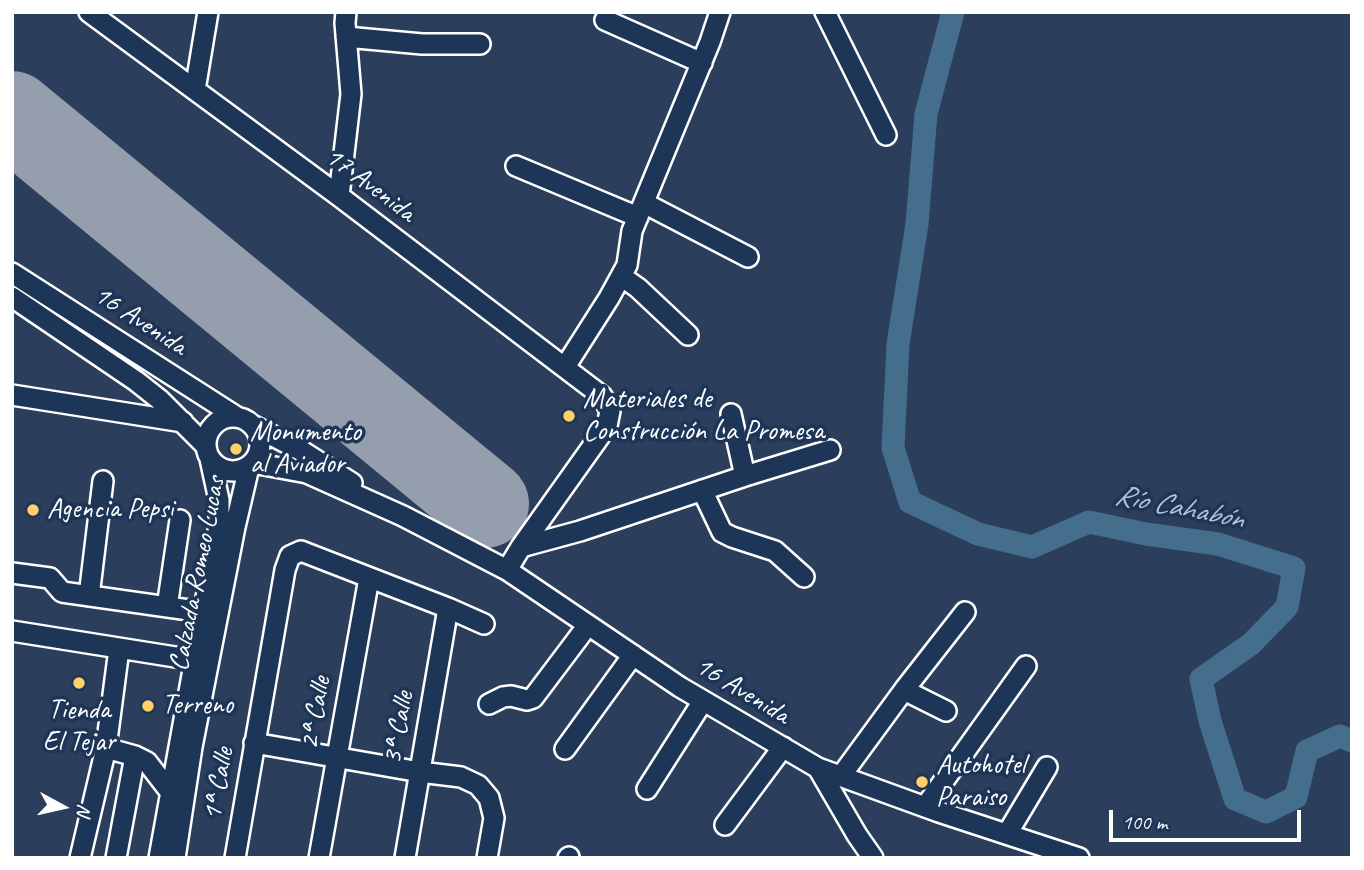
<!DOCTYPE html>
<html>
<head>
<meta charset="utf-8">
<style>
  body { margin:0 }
  #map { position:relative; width:1364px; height:870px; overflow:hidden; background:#2b3e5b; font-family:Caveat,sans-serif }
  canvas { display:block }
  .frame { position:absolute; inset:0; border:14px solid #fff; pointer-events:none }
  .north { position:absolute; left:28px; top:772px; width:70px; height:70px; -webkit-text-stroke:5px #1d3557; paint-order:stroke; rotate:98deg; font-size:19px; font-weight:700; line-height:28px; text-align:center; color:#fff }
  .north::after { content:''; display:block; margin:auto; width:24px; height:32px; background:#fff; clip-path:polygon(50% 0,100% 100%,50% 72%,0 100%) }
  .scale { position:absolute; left:1109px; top:810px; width:192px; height:32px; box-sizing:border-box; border:4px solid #fff; border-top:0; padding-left:9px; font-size:21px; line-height:24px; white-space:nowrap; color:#fff; -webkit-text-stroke:5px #1d3557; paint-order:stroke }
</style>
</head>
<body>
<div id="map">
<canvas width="1364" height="870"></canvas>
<div class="frame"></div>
<div class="north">N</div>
<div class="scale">100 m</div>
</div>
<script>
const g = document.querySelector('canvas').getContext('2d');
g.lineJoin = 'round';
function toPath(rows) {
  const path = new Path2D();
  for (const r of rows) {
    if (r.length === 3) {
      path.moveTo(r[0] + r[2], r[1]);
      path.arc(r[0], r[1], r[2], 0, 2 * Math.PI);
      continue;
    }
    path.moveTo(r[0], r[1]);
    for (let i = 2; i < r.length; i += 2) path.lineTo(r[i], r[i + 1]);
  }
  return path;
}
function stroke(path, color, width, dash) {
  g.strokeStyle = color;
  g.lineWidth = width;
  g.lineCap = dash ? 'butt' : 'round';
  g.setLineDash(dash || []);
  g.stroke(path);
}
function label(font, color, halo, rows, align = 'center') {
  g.font = font + ' Caveat,sans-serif';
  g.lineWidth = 7;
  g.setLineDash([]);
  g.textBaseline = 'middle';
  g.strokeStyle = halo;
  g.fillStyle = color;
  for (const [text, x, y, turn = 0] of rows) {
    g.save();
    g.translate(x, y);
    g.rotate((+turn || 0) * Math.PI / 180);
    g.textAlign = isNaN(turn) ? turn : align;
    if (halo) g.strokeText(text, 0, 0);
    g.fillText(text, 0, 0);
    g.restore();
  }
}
stroke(toPath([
  [953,12,926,114,917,224,898,344,893,448,910,502,978,534,1032,547,1089,522,1146,534,1218,544,1294,568,1287,607,1251,644,1201,679,1210,721,1235,799,1266,812,1296,797,1307,751,1340,736,1352,741]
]), '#446e8c', 23);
stroke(toPath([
  [12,115,485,504]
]), '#959ead', 88);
const minor = toPath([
  [89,12,339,196,602,396,610,411,607,426,521,547,507,570],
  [825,12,886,135],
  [605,20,702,63],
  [346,37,422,44,480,44],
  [195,90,208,12],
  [516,166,638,217],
  [339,196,351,94,345,23,346,12],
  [644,203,748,257],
  [12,273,237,417],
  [621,276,638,288,688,335],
  [12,297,136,381,160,400,206,446],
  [565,367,609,298,627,265,632,231,710,42,720,12],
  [12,395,183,422],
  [731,414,745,476],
  [233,444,27],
  [254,426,302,451,352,483],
  [253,463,307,473,403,516,507,570,680,687,818,768,939,812,1079,858],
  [702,490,722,532,732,537,775,551,804,577],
  [521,547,580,531,745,476,830,450],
  [12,573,50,578,62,592,203,612],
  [89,596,103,481],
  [167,607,180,520],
  [12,631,194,660],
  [904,690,946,711],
  [489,704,503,697,511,696,527,700,533,698,588,625],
  [254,743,420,772,461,777,478,785,489,798,494,818,487,858],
  [106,748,135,756,147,762,171,793],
  [565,749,633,655],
  [818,768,857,835,873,858],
  [841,776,904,690,965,612],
  [647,789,703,701],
  [925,807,1026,666],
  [725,825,783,747],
  [1007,834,1047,767],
  [80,858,106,748,119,649],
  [116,858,135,756],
  [159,858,219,526,219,500,210,459],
  [175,858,192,747,235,527,249,467],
  [235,858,285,570,290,556,301,551,448,608,484,624],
  [319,858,369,578],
  [405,858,448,608],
  [568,858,569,857]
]);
stroke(minor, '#fff', 24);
stroke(minor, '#1d3557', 19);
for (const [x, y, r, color] of [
  [569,416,7,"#ffd166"],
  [236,449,7,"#ffd166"],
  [33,510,7,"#ffd166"],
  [79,683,7,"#ffd166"],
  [148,706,7,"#ffd166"],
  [922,782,7,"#ffd166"]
]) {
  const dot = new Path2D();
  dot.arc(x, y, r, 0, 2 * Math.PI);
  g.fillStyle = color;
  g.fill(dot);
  stroke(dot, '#1d3557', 2.5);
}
label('28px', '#fff', '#1d3557', [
  ["17 Avenida",370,185,37],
  ["16 Avenida",140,321,33],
  ["Calzada Romeo Lucas",198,574,-79],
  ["16 Avenida",742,691,31],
  ["2ª Calle",316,713,-80],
  ["3ª Calle",399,728,-80],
  ["1ª Calle",219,784,-80]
]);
label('28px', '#fff', '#1d3557', [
  ["Materiales de",583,400],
  ["Construcción La Promesa",583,432],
  ["Monumento",250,433],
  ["al Aviador",250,465],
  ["Agencia Pepsi",47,510],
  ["Terreno",162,706],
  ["Tienda",79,711,"center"],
  ["El Tejar",79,743,"center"],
  ["Autohotel",936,766],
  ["Paraiso",936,798]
], 'left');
label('italic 30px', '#b4c5d1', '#1d3557', [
  ["Río Cahabón",1179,508,11]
]);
</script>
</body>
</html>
